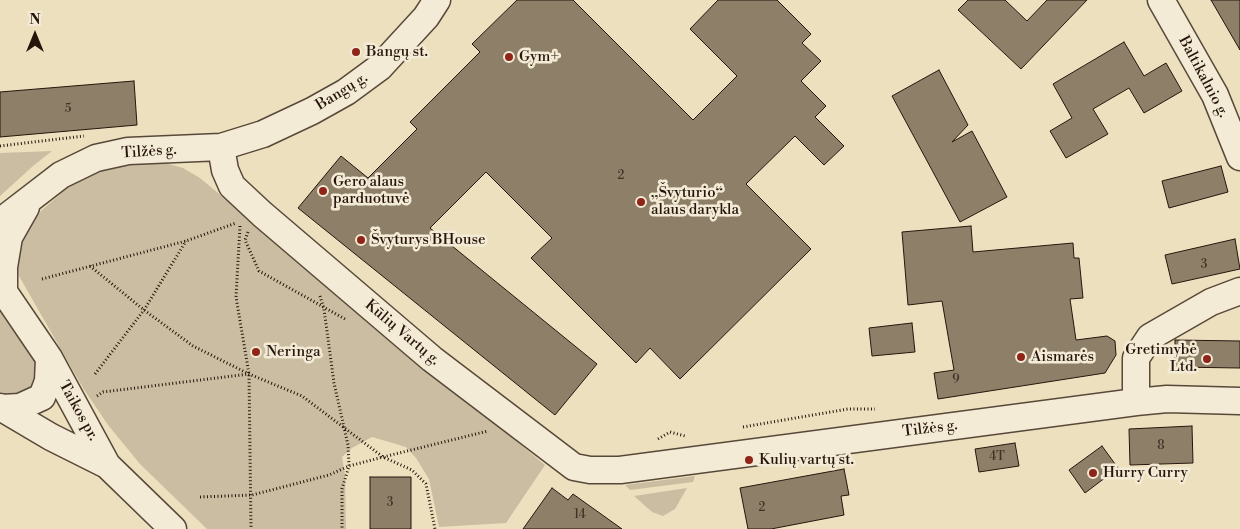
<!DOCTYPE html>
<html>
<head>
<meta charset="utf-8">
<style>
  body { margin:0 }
  #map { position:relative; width:1240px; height:529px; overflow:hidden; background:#ede0bf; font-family:"Libre Bodoni",serif }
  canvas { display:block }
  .north { position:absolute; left:10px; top:10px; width:50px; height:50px; -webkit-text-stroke:4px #f3ebd5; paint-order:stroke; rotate:0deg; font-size:14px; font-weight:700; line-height:20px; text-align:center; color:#27150c }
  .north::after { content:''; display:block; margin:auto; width:18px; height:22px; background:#27150c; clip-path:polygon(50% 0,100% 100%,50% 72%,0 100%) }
</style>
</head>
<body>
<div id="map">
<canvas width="1240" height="529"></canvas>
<div class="north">N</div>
</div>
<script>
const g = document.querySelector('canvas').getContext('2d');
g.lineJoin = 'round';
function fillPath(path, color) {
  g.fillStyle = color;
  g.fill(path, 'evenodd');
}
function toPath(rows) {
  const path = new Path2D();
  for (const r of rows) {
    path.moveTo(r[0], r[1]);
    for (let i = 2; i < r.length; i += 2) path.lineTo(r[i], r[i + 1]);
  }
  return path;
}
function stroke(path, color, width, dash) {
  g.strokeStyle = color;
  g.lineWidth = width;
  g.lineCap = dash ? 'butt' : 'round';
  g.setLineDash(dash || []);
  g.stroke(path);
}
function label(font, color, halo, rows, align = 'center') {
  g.font = font + ' "Libre Bodoni",serif';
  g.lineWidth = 5;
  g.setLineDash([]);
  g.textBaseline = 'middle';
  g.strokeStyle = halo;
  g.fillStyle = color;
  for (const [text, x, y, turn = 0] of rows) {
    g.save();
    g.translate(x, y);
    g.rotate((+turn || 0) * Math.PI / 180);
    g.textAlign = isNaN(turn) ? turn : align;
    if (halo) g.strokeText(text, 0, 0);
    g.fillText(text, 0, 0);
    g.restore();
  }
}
fillPath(toPath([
  [52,151,33,166,0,196,0,153],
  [129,162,162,162,183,168,200,178,545,465,506,523,439,527,429,479,416,458,406,447,372,437,352,448,342,457,345,475,346,529,207,529,140,464,108,425,83,388,19,276,16,264,17,253,26,230,42,210,79,178,100,167],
  [0,306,34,356,37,366,35,382,29,389,14,397,0,394],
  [695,476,693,482,630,490,625,485],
  [687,488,675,509,663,516,652,512,634,496]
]), '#cbbda1');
const building = toPath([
  [517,0,573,0,693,120,737,76,690,29,718,0,777,0,811,34,802,43,821,61,801,81,826,106,815,117,844,146,824,165,795,136,746,184,811,249,680,379,650,348,636,363,531,258,552,238,486,172,430,228,597,364,555,415,298,208,341,156,368,178,417,129,410,122,480,52,472,44,517,0],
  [968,0,1005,0,1027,21,1047,0,1087,0,1021,69,958,10,968,0],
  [1211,0,1240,0,1240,50,1211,0],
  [1124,42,1144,76,1166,63,1182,91,1144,113,1129,88,1093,109,1108,134,1066,158,1050,131,1072,118,1053,84,1124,42],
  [939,70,968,125,952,142,972,131,1007,197,960,222,892,96,939,70],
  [134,81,137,125,0,137,0,92,134,81],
  [1221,166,1228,192,1169,208,1162,181,1221,166],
  [971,226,973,252,1073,243,1074,258,1079,258,1083,298,1070,299,1076,340,1107,336,1115,341,1116,355,1105,373,938,399,934,373,954,370,942,301,908,305,902,232,971,226],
  [1235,239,1240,269,1172,284,1165,255,1235,239],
  [912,323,915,352,872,356,869,328,912,323],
  [1175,340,1240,341,1240,368,1175,367,1175,340],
  [1192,426,1193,463,1130,465,1129,429,1192,426],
  [1015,443,1019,466,979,472,975,449,1015,443],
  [1102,446,1118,468,1085,493,1069,470,1102,446],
  [844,469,849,495,841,496,844,515,771,529,748,529,740,488,844,469],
  [370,477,411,477,411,529,370,529,370,477],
  [552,488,568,500,573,494,622,529,523,529,552,488]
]);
fillPath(building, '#8e7f69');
stroke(building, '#27150c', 1);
const minor = toPath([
  [1161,0,1215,95,1240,157],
  [221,147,225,170,232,186,262,214,432,359,574,467,590,470,620,470,1136,402,1167,399,1240,401],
  [0,222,61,175,96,158,128,151,221,147,263,134,312,111,346,92,380,67,426,17,437,0],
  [0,286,49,358,107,465,173,529],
  [4,289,4,267,9,237,26,207],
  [1136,402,1136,358,1150,337,1211,302,1240,291],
  [0,407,51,437,107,465],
  [1,408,20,407,42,397,48,381,49,358]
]);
stroke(minor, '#584839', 29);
stroke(toPath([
  [0,146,84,136],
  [240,226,236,297,249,374,251,529],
  [248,232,245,240,259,271,345,319],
  [90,266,144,310,193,346,249,374,302,396,383,457,412,470,426,484,435,529],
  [42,279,186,241,236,223],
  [320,296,324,309,334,383,348,445,349,466,342,489,342,529],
  [95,374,144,310,186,241],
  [97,396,103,392,249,374],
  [743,427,848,409,875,409],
  [658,439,670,432,685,436],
  [200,497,252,495,329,475,349,466,383,457,488,431]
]), '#27150c', 3, [1, 2.5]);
stroke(minor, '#f3ebd5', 26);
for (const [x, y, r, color] of [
  [356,52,5,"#8f2418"],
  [509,57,5,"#8f2418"],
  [323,191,5,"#8f2418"],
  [641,202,5,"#8f2418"],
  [361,240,5,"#8f2418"],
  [256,352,5,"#8f2418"],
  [1021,357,5,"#8f2418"],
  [1207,359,5,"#8f2418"],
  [749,460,5,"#8f2418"],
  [1093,473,5,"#8f2418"]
]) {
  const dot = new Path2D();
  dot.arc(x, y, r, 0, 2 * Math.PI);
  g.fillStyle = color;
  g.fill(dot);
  stroke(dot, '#f3ebd5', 2);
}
label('12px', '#413023', null, [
  ["5",68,109],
  ["2",621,176],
  ["3",1204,265],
  ["9",956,380],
  ["8",1161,446],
  ["4T",997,457],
  ["3",390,503],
  ["2",762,508],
  ["14",580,515]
]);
label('15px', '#27150c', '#f3ebd5', [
  ["Bangų st.",366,52],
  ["Gym+",519,57],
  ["Gero alaus",333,182],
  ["parduotuvė",333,199],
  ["„Švyturio“",651,193],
  ["alaus darykla",651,210],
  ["Švyturys BHouse",371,240],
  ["Gretimybė",1197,350,"right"],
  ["Ltd.",1197,367,"right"],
  ["Neringa",266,352],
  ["Aismarės",1031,357],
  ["Kulių vartų st.",759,460],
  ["Hurry Curry",1103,473]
], 'left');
label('15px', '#27150c', '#f3ebd5', [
  ["Baltikalnio g.",1203,77,62],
  ["Bangų g.",342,92,-32],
  ["Tilžės g.",149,152,-4],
  ["Kūlių Vartų g.",402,333,40],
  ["Taikos pr.",78,411,61],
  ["Tilžės g.",930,429,-7]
]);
</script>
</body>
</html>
